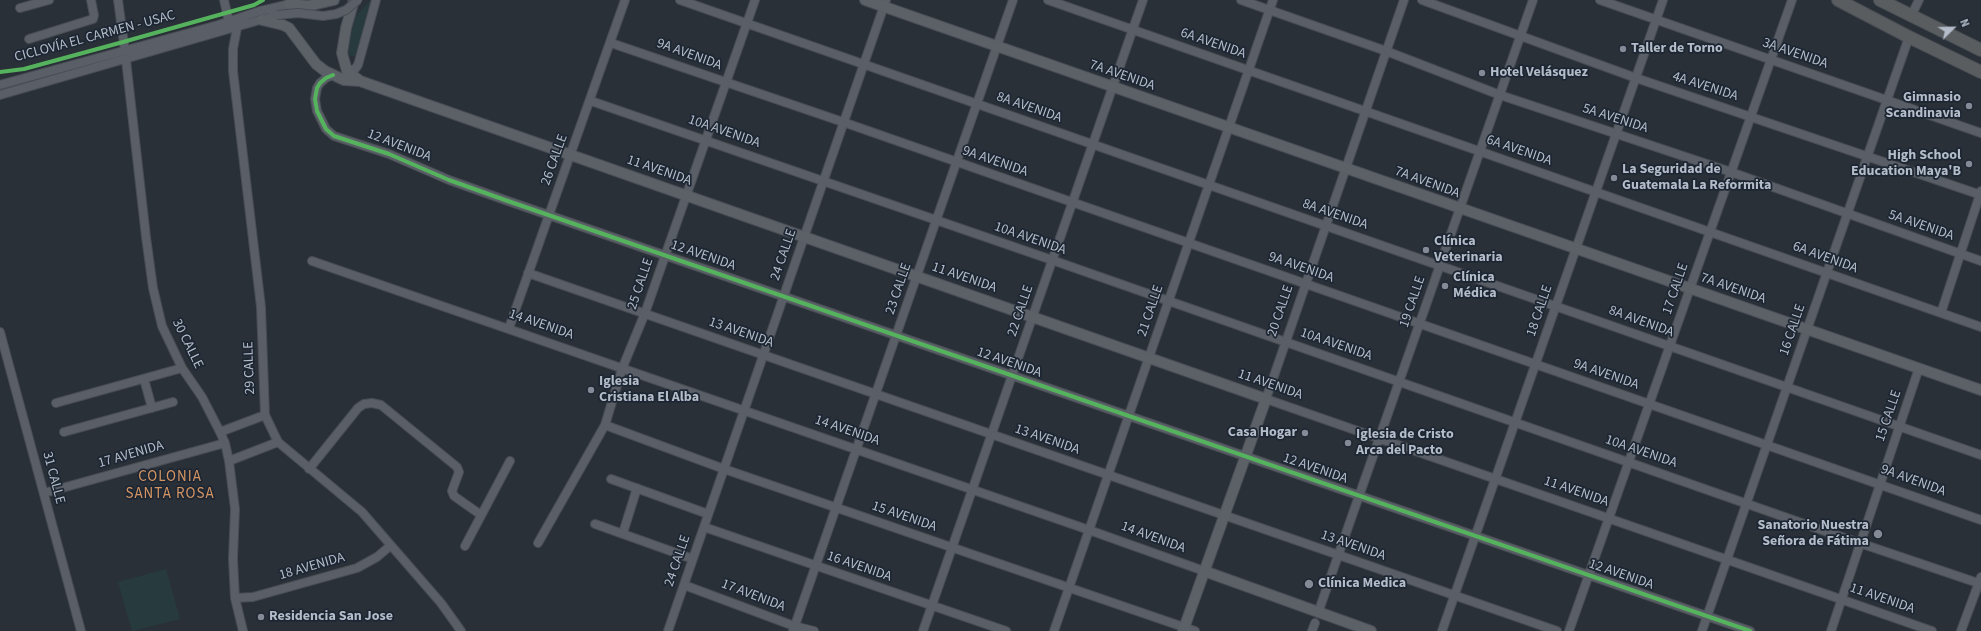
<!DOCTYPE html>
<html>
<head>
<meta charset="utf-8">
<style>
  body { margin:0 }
  #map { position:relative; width:1981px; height:631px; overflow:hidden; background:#2a3038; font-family:"Source Sans 3",sans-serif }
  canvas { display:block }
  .north { position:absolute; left:1933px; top:8px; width:40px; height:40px; -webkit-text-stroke:3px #1d2633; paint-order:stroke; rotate:67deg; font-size:11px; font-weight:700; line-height:16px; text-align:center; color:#b4bcc9 }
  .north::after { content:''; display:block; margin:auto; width:14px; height:18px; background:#b4bcc9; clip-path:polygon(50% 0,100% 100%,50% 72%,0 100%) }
</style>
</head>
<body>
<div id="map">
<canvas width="1981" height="631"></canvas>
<div class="north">N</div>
</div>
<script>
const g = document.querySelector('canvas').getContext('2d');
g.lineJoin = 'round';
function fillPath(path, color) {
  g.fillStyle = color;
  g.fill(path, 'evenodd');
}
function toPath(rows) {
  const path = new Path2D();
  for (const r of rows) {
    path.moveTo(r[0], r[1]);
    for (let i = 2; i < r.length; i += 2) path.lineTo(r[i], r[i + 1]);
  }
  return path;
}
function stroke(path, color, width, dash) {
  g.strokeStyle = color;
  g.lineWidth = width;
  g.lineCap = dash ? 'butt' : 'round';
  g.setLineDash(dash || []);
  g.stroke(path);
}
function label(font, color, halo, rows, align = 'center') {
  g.font = font + ' "Source Sans 3",sans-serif';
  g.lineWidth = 3.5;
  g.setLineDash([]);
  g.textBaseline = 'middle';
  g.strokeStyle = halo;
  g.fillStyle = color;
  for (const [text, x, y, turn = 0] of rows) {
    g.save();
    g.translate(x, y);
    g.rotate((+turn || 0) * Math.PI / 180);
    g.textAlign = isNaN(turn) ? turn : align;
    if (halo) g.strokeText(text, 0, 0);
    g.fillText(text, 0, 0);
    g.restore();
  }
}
fillPath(toPath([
  [371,0,373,0,362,43,356,56,351,56,347,52,355,17],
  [166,569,180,619,132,631,118,582]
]), '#273a3e');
const minor = toPath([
  [118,0,125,51],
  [224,0,229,22],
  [680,0,1981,455],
  [1048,0,1981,327],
  [1241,0,1386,51,1500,95,1731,172,1981,261],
  [1404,0,1266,399,1932,631],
  [1422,0,1636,78,1981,195],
  [1600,0,1981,133],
  [20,8,49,0],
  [1911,16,1919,0],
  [237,28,233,49,233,71,261,307,265,415,278,442,362,512,441,603,461,631],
  [29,39,93,19,94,15,91,0],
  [611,43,843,122,1981,520],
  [126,60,146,237,153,288,162,326,182,368,202,397,220,432,225,443,229,461,235,509,233,559,235,598,243,631],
  [347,71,355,69,358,65,376,0],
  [333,75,326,78,320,83,317,88,315,99,317,111,326,129,334,136,389,154,449,180,505,200,1750,631],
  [0,85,218,25,260,11,294,3],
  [0,95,277,15],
  [591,101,1052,260,1833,534,1981,584],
  [312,261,1089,530,1204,571],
  [528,273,1557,631],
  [1941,313,1981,191],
  [509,328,625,0],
  [0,332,81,631],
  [144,379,152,408],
  [56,403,182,368],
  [605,425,724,469,1195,631],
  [64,432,173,402],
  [220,432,265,415],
  [229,461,278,442],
  [309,469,358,408,364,404,372,403,381,405,457,467,459,472,452,491,454,496,481,515],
  [611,479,708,514],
  [44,493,225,443],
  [595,524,693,559],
  [704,527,1006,631],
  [623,533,637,488],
  [538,543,605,425,622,369,645,313,755,0],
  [465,546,510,461],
  [684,585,794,626,814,631],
  [235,598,253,597,357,568,377,557,390,546],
  [1318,613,1533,0],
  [668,631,886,0],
  [793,631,1013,0],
  [923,631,1143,0],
  [1054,631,1273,0],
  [1312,631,1315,623],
  [1442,631,1663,0],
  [1569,631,1792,0],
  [1702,631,1909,37],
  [1831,631,1919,368],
  [1961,631,1981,577]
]);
const major = toPath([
  [354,0,346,28,342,53,347,71,359,80],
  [865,0,1981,390],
  [289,4,308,6,334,0],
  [262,20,283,25,289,28,316,64,325,71,344,80,360,81,1266,399,1183,631],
  [1204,571,1371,631]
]);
const highway = toPath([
  [1838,0,1909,37,1981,72],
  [1880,0,1981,50]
]);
stroke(minor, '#484c53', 10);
stroke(major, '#484c55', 12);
stroke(highway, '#474c53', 14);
stroke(minor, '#5a5e66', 8);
stroke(major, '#5c6168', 10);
stroke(highway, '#5a5d60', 12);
const minorBridge = toPath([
  [277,15,298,13,323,16,336,14,346,10,358,0]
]);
stroke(minorBridge, '#484c53', 10, []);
stroke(minorBridge, '#5a5e66', 8);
stroke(toPath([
  [0,72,24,69,123,42,254,5,263,0],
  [333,75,326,78,320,83,317,88,315,99,317,111,326,129,334,136,389,154,449,180,505,200,1750,631]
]), '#56b35d', 4);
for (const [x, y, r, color] of [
  [1623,49,4,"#848b96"],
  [1482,73,4,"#848b96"],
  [1969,106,4,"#848b96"],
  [1969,164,4,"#848b96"],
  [1614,178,4,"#848b96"],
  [1426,250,4,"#848b96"],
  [1445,286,4,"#848b96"],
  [591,390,4,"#848b96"],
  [1305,433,4,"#848b96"],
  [1348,443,4,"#848b96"],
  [1878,534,5,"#848b96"],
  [1309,584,5,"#848b96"],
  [261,617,4,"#848b96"]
]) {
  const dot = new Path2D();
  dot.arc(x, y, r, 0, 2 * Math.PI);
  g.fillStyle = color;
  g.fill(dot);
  stroke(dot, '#1d2633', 1.5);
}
label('14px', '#b4bcc9', '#1d2633', [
  ["CICLOVÍA EL CARMEN - USAC",95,37,-15],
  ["6A AVENIDA",1213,44,19],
  ["3A AVENIDA",1795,54,19],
  ["9A AVENIDA",689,55,20],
  ["7A AVENIDA",1122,76,19],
  ["4A AVENIDA",1705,87,18],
  ["8A AVENIDA",1029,108,19],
  ["5A AVENIDA",1615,119,18],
  ["10A AVENIDA",724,132,19],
  ["12 AVENIDA",399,146,21],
  ["6A AVENIDA",1519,151,19],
  ["26 CALLE",555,160,-70],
  ["9A AVENIDA",995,162,19],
  ["11 AVENIDA",659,171,19],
  ["7A AVENIDA",1427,183,20],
  ["8A AVENIDA",1335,215,19],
  ["5A AVENIDA",1921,226,19],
  ["10A AVENIDA",1030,239,19],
  ["24 CALLE",784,255,-71],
  ["12 AVENIDA",703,256,19],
  ["6A AVENIDA",1825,258,20],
  ["9A AVENIDA",1301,268,19],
  ["11 AVENIDA",964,278,19],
  ["25 CALLE",641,284,-71],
  ["23 CALLE",899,289,-71],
  ["17 CALLE",1676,289,-71],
  ["7A AVENIDA",1733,289,19],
  ["19 CALLE",1413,302,-71],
  ["22 CALLE",1021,311,-71],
  ["21 CALLE",1151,311,-71],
  ["20 CALLE",1281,311,-71],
  ["18 CALLE",1540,311,-71],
  ["8A AVENIDA",1641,322,20],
  ["14 AVENIDA",541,325,19],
  ["16 CALLE",1793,330,-71],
  ["13 AVENIDA",741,333,19],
  ["30 CALLE",187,344,64],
  ["10A AVENIDA",1336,345,19],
  ["12 AVENIDA",1009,363,19],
  ["29 CALLE",250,368,-92],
  ["9A AVENIDA",1606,375,19],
  ["11 AVENIDA",1270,385,19],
  ["15 CALLE",1889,416,-71],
  ["14 AVENIDA",847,431,19],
  ["13 AVENIDA",1047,440,19],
  ["10A AVENIDA",1641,452,19],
  ["17 AVENIDA",131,455,-16],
  ["12 AVENIDA",1315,469,19],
  ["31 CALLE",53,478,75],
  ["9A AVENIDA",1913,481,20],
  ["11 AVENIDA",1576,492,19],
  ["15 AVENIDA",904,517,19],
  ["14 AVENIDA",1153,538,20],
  ["13 AVENIDA",1353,546,19],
  ["24 CALLE",678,561,-71],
  ["18 AVENIDA",312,567,-16],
  ["16 AVENIDA",859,567,19],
  ["12 AVENIDA",1621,575,19],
  ["17 AVENIDA",753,596,21],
  ["11 AVENIDA",1882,599,19]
]);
label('bold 14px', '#b4bcc9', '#1d2633', [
  ["Taller de Torno",1631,49],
  ["Hotel Velásquez",1490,73],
  ["Gimnasio",1961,98,"right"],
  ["Scandinavia",1961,114,"right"],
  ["High School",1961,156,"right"],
  ["Education Maya'B",1961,172,"right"],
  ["La Seguridad de",1622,170],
  ["Guatemala La Reformita",1622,186],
  ["Clínica",1434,242],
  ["Veterinaria",1434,258],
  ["Clínica",1453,278],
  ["Médica",1453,294],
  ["Iglesia",599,382],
  ["Cristiana El Alba",599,398],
  ["Casa Hogar",1297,433,"right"],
  ["Iglesia de Cristo",1356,435],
  ["Arca del Pacto",1356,451],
  ["Sanatorio Nuestra",1869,526,"right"],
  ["Señora de Fátima",1869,542,"right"],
  ["Clínica Medica",1318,584],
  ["Residencia San Jose",269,617]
], 'left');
g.letterSpacing = '1px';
label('15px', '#d59563', '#1d2633', [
  ["COLONIA",170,478],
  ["SANTA ROSA",170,495]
]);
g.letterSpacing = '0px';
</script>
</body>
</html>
